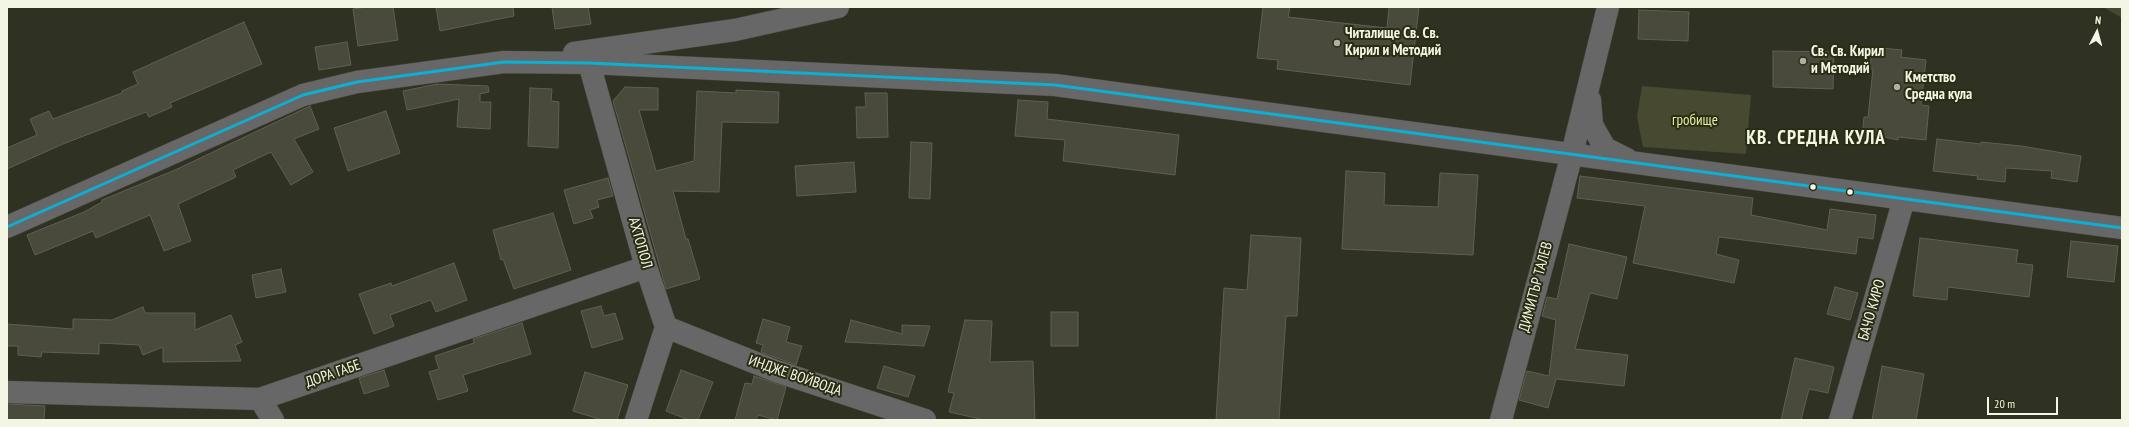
<!DOCTYPE html>
<html>
<head>
<meta charset="utf-8">
<style>
  body { margin:0 }
  #map { position:relative; width:2129px; height:427px; overflow:hidden; background:#2f3122; font-family:"PT Sans Narrow",sans-serif }
  canvas { display:block }
  .frame { position:absolute; inset:0; border:8px solid #f3f5e5; pointer-events:none }
  .north { position:absolute; left:2077px; top:12px; width:40px; height:40px; -webkit-text-stroke:3px #2a2d12; paint-order:stroke; rotate:6deg; font-size:11px; font-weight:700; line-height:16px; text-align:center; color:#f3f5e5 }
  .north::after { content:''; display:block; margin:auto; width:14px; height:18px; background:#f3f5e5; clip-path:polygon(50% 0,100% 100%,50% 72%,0 100%) }
  .scale { position:absolute; left:1987px; top:397px; width:71px; height:18px; box-sizing:border-box; border:2px solid #f3f5e5; border-top:0; padding-left:5px; font-size:12px; line-height:14px; white-space:nowrap; color:#f3f5e5; -webkit-text-stroke:3px #2a2d12; paint-order:stroke }
</style>
</head>
<body>
<div id="map">
<canvas width="2129" height="427"></canvas>
<div class="frame"></div>
<div class="north">N</div>
<div class="scale">20 m</div>
</div>
<script>
const g = document.querySelector('canvas').getContext('2d');
g.lineJoin = 'round';
function fillPath(path, color) {
  g.fillStyle = color;
  g.fill(path, 'evenodd');
}
function toPath(rows) {
  const path = new Path2D();
  for (const r of rows) {
    path.moveTo(r[0], r[1]);
    for (let i = 2; i < r.length; i += 2) path.lineTo(r[i], r[i + 1]);
  }
  return path;
}
function stroke(path, color, width, dash) {
  g.strokeStyle = color;
  g.lineWidth = width;
  g.lineCap = dash ? 'butt' : 'round';
  g.setLineDash(dash || []);
  g.stroke(path);
}
function label(font, color, halo, rows, align = 'center') {
  g.font = font + ' "PT Sans Narrow",sans-serif';
  g.lineWidth = 4;
  g.setLineDash([]);
  g.textBaseline = 'middle';
  g.strokeStyle = halo;
  g.fillStyle = color;
  for (const [text, x, y, turn = 0] of rows) {
    g.save();
    g.translate(x, y);
    g.rotate((+turn || 0) * Math.PI / 180);
    g.textAlign = isNaN(turn) ? turn : align;
    if (halo) g.strokeText(text, 0, 0);
    g.fillText(text, 0, 0);
    g.restore();
  }
}
fillPath(toPath([
  [2103,7,2122,7,2122,18],
  [1642,86,1751,95,1746,154,1643,147,1637,117]
]), '#474a31');
const building = toPath([
  [367,7,393,7,398,40,358,46,353,9,367,7],
  [436,7,513,7,514,16,440,31,436,7],
  [552,7,588,7,591,24,555,29,552,7],
  [1263,7,1290,7,1288,17,1387,28,1389,7,1419,7,1410,85,1277,69,1278,60,1257,58,1263,7],
  [1639,10,1689,12,1688,41,1638,39,1639,10],
  [244,22,262,64,170,103,172,107,149,117,146,112,63,144,7,169,7,148,37,135,30,119,49,111,53,119,122,93,122,91,138,84,133,72,244,22],
  [347,42,351,65,319,70,315,47,347,42],
  [1872,47,1902,50,1901,57,1926,60,1921,105,1929,106,1926,140,1898,137,1898,140,1880,136,1880,140,1862,138,1864,117,1868,117,1873,69,1870,69,1872,47],
  [1773,51,1834,52,1833,89,1773,87,1773,51],
  [437,84,488,86,489,92,480,94,480,102,491,102,490,129,457,127,459,99,407,110,403,91,437,84],
  [625,87,658,88,658,110,639,110,656,171,694,161,697,91,736,93,736,90,779,92,778,123,722,122,719,192,673,191,686,239,688,239,700,279,666,289,613,101,625,87],
  [530,88,552,89,551,101,559,102,558,148,528,146,530,88],
  [865,93,887,93,888,137,857,138,856,107,866,107,865,93],
  [1018,100,1048,102,1047,119,1179,135,1175,175,1063,161,1065,140,1015,136,1018,100],
  [310,106,319,129,294,139,313,172,291,185,271,152,233,170,236,177,178,204,191,241,164,251,150,215,96,238,93,231,35,255,27,235,84,212,102,202,102,200,175,170,310,106],
  [386,111,400,153,348,171,334,128,386,111],
  [1937,139,1981,144,1981,142,2021,146,2081,156,2077,182,2051,178,2052,171,2006,168,2005,182,1977,179,1978,176,1933,171,1937,139],
  [911,142,932,143,930,199,909,198,911,142],
  [854,162,856,192,797,196,795,166,854,162],
  [1346,171,1385,173,1384,205,1438,207,1440,173,1478,175,1473,255,1342,249,1346,171],
  [1580,176,1753,198,1751,215,1827,230,1830,209,1876,215,1873,239,1858,237,1856,254,1719,237,1716,254,1739,260,1734,283,1633,263,1645,206,1577,198,1580,176],
  [608,178,613,196,597,200,599,207,590,210,593,218,574,224,564,190,608,178],
  [553,213,571,270,514,289,503,259,501,260,493,230,553,213],
  [1251,235,1301,238,1297,316,1286,316,1279,420,1216,420,1224,288,1247,290,1251,235],
  [1920,238,2018,250,2016,263,2033,265,2029,297,1948,287,1947,300,1913,296,1920,238],
  [2071,241,2118,246,2114,282,2067,277,2071,241],
  [1569,244,1627,257,1617,299,1590,293,1575,349,1628,355,1624,386,1556,379,1548,408,1519,400,1527,371,1549,376,1556,320,1542,316,1547,297,1557,299,1569,244],
  [454,263,467,300,436,312,431,300,390,315,394,326,374,334,359,294,391,283,392,286,454,263],
  [281,269,286,292,256,298,252,275,281,269],
  [1835,287,1858,293,1850,320,1827,314,1835,287],
  [601,306,604,316,615,313,623,339,592,348,581,311,601,306],
  [143,307,145,313,195,313,195,330,231,315,242,342,235,345,241,361,163,362,163,347,143,355,139,345,99,343,99,354,42,352,41,357,18,355,18,346,7,346,7,324,73,329,73,319,112,320,143,307],
  [1051,312,1078,312,1078,346,1051,346,1051,312],
  [763,319,790,327,786,342,802,346,796,365,761,352,763,345,756,343,763,319],
  [851,320,902,334,902,325,930,326,924,346,845,342,851,320],
  [965,320,992,321,990,362,1033,361,1035,420,985,420,949,412,954,393,948,392,965,320],
  [522,323,531,354,463,375,468,391,438,400,429,372,439,369,435,356,474,343,473,339,522,323],
  [1795,358,1834,367,1828,393,1809,389,1801,420,1781,420,1795,358],
  [884,366,915,376,908,397,877,388,884,366],
  [1882,366,1924,374,1916,420,1872,420,1882,366],
  [384,370,389,386,364,394,359,378,384,370],
  [681,370,713,382,698,420,689,420,666,411,681,370],
  [585,372,628,385,617,420,602,420,573,411,585,372],
  [754,376,786,387,777,420,758,415,756,420,735,420,745,383,752,384,754,376],
  [7,404,45,406,44,420,7,420,7,404]
]);
fillPath(building, '#494a3b');
stroke(building, '#5e6054', 1);
const minor = toPath([
  [574,53,735,30,838,7],
  [589,63,646,267,666,327,636,420],
  [1590,100,1592,125,1605,148,1627,159],
  [7,227,303,95,357,82,504,62,589,63,1055,85,2122,228],
  [666,327,776,371,925,420],
  [7,392,260,399,646,267],
  [260,399,273,420],
  [1501,420,1572,154,1608,7],
  [1840,420,1904,199]
]);
stroke(minor, '#4a4b3f', 23);
stroke(minor, '#676767', 22);
stroke(toPath([
  [7,227,303,95,357,82,504,62,589,63,1055,85,2122,228]
]), '#0dafd3', 3);
for (const [x, y, r, color] of [
  [1337,43,4,"#aeb0a1"],
  [1803,61,4,"#aeb0a1"],
  [1897,87,4,"#aeb0a1"],
  [1813,187,3.5,"#f3f5e5"],
  [1850,192,3.5,"#f3f5e5"]
]) {
  const dot = new Path2D();
  dot.arc(x, y, r, 0, 2 * Math.PI);
  g.fillStyle = color;
  g.fill(dot);
  stroke(dot, '#2a2d12', 1.5);
}
label('bold 15px', '#f3f5e5', '#2a2d12', [
  ["Читалище Св. Св.",1345,34],
  ["Кирил и Методий",1345,51],
  ["Св. Св. Кирил",1811,52],
  ["и Методий",1811,69],
  ["Кметство",1905,78],
  ["Средна кула",1905,95]
], 'left');
label('15px', '#e2eca4', '#2a2d12', [
  ["гробище",1695,121]
]);
label('15px', '#f3f5e5', '#2a2d12', [
  ["АХТОПОЛ",640,243,74],
  ["ДИМИТЪР ТАЛЕВ",1536,287,-75],
  ["БАЧО КИРО",1872,310,-74],
  ["ДОРА ГАБЕ",333,374,-19],
  ["ИНДЖЕ ВОЙВОДА",795,376,19]
]);
g.letterSpacing = '1px';
label('bold 19px', '#f3f5e5', '#2a2d12', [
  ["КВ. СРЕДНА КУЛА",1816,139]
]);
g.letterSpacing = '0px';
</script>
</body>
</html>
